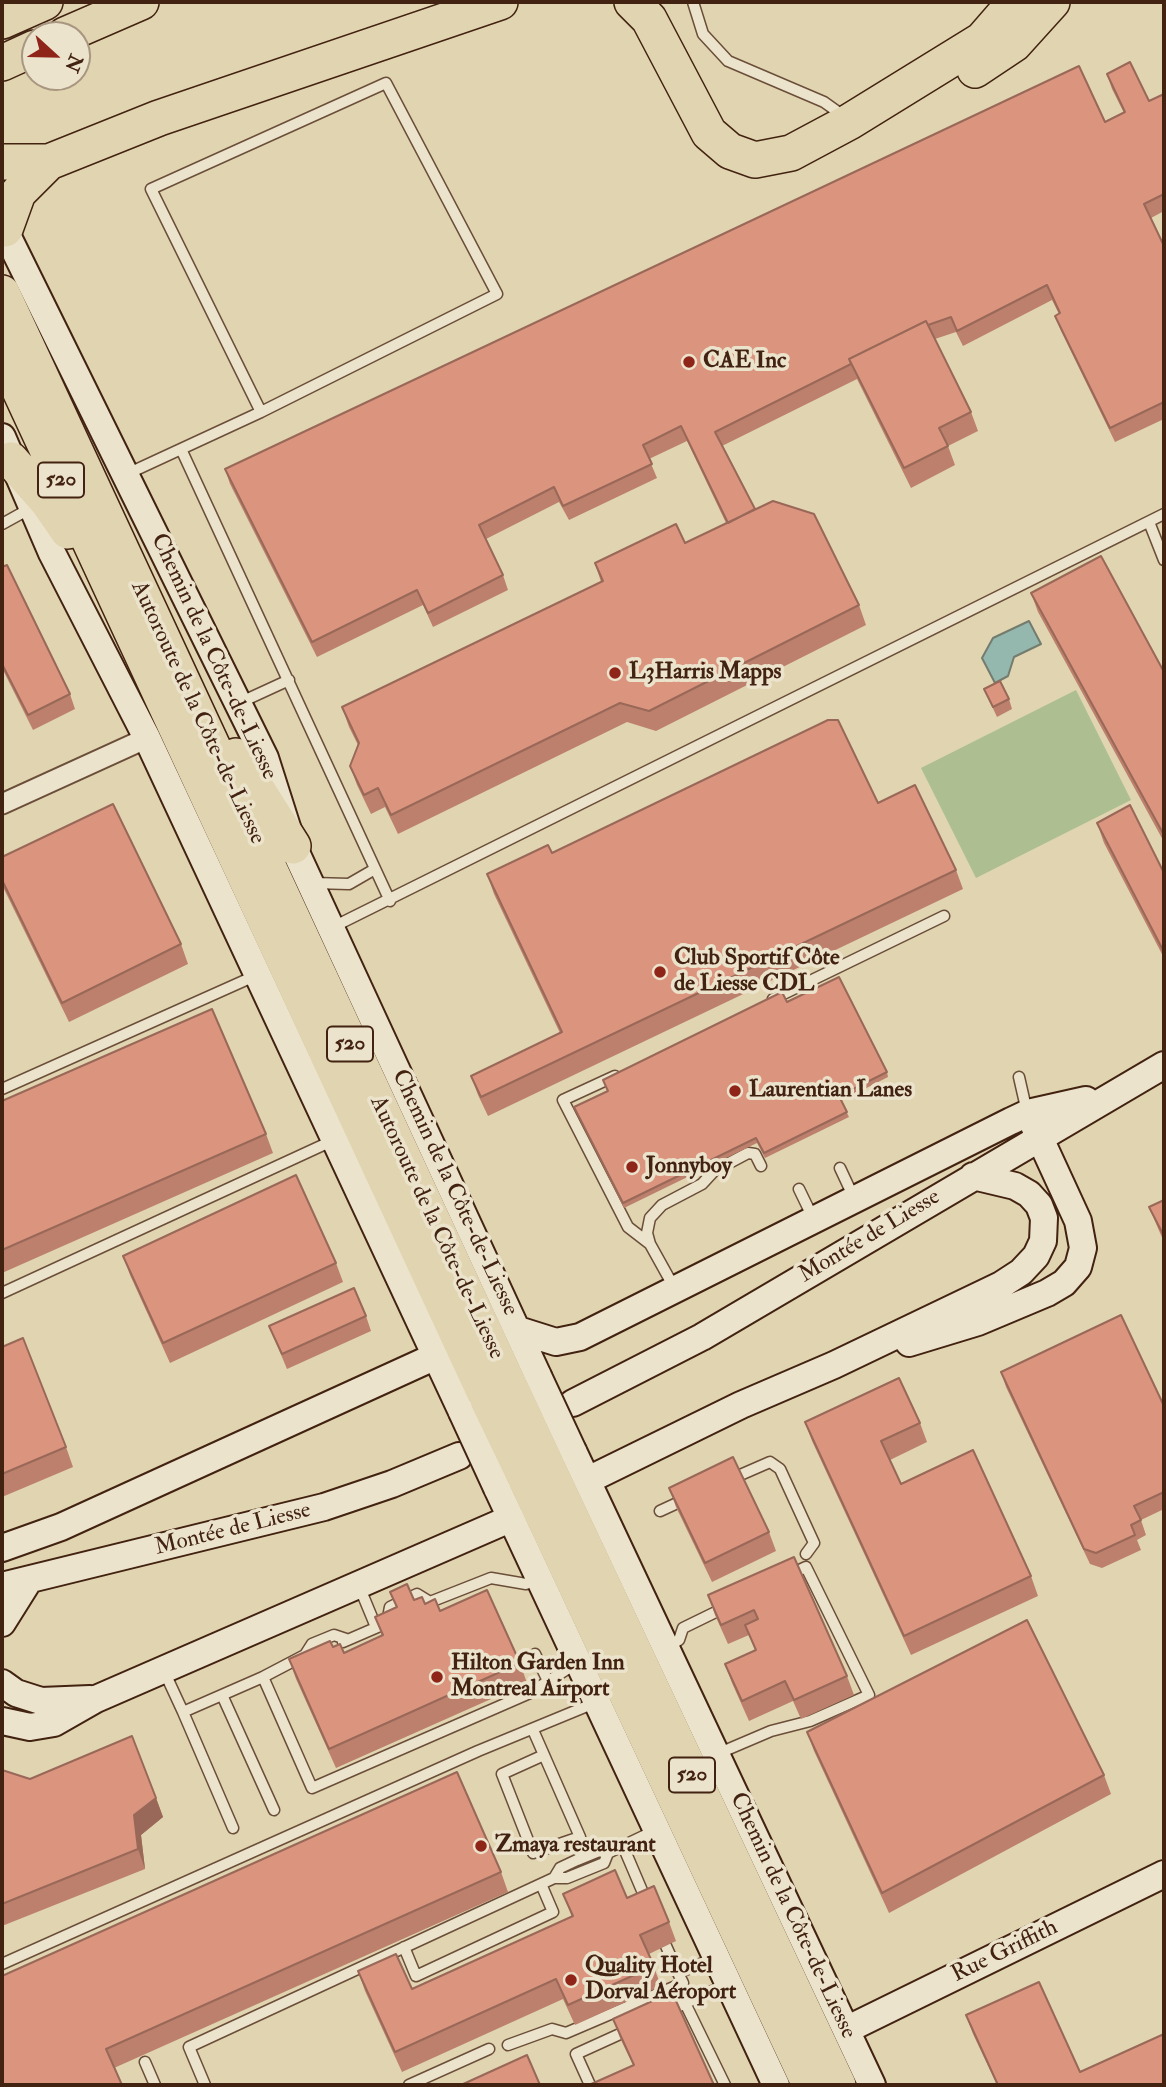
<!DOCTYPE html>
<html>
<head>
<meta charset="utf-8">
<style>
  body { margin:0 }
  #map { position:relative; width:1166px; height:2087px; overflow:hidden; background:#e1d4b0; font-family:"IM FELL Double Pica",serif }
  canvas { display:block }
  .frame { position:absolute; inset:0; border:4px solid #422211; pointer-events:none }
  .north { position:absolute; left:21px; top:21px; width:70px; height:70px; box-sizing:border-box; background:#ece3cc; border:2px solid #a89681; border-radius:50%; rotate:112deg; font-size:19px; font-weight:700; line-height:28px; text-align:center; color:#422211 }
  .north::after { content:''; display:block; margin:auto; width:24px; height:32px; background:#8f2418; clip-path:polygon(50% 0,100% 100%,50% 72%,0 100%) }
</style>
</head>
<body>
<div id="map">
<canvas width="1166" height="2087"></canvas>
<div class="frame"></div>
<div class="north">N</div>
</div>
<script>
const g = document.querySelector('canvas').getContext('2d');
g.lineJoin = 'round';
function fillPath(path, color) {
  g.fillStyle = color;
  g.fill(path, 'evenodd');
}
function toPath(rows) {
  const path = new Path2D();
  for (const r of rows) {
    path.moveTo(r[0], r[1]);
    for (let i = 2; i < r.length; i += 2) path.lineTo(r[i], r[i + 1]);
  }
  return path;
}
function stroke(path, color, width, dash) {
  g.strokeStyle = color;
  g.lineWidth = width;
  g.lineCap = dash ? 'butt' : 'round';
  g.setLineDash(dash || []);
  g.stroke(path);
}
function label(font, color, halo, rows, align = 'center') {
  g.font = font + ' "IM FELL Double Pica",serif';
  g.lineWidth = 7;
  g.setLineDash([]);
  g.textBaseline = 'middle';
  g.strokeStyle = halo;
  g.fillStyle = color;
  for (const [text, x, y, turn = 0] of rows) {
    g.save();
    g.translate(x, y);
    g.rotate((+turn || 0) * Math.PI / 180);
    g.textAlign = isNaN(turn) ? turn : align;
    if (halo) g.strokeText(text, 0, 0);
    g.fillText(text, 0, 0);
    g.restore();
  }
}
fillPath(toPath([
  [1076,690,1131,800,976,878,921,768]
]), '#adbe90');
const water = toPath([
  [1029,621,1041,644,1014,657,1008,676,995,683,982,658,993,638,1029,621]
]);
fillPath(water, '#94b8ae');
stroke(water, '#737c6f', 2);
const lane = toPath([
  [693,2,703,34,728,61,824,102,845,117],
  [181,449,390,901],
  [127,474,261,412,497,294,386,83,151,189,261,412],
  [1149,522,1164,560],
  [2,524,31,508],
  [239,703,289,680],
  [313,883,349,884,375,869],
  [331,928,1164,514],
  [773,999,944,916],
  [615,1076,563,1100,628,1227,650,1244],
  [1019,1077,1027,1112],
  [2,1089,257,975],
  [840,1168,854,1198],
  [799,1189,813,1218],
  [675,1289,650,1244,647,1233,650,1218,662,1205,702,1184,714,1171,748,1153,755,1154,761,1166],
  [2,1293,334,1140],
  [731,1479,770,1462,780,1469,814,1543,806,1554],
  [660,1511,686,1499],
  [359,1586,376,1627],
  [387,1623,390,1607,417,1594,430,1602,491,1578,526,1584,539,1578],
  [346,1639,334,1635,312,1644,305,1655,263,1677,312,1788,530,1693,578,1662],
  [343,1642,387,1623],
  [669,1646,679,1640,683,1628,726,1607],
  [535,1654,548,1681],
  [164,1671,183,1712],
  [222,1695,274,1810],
  [533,1730,544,1755,580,1837,533,1853,502,1774,544,1755],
  [717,1754,771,1731,810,1721,869,1695,806,1567,789,1575],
  [233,1828,183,1712,263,1677],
  [623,1846,646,1900],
  [608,1853,604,1863,567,1878,554,1878,560,1868,577,1860,599,1851,608,1853,654,1831],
  [666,1946,678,1973,715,1958],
  [404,1947,416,1976,553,1912,541,1884],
  [2,1964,478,1751,597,1702],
  [685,2003,725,2085],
  [666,2012,726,1985],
  [508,2045,552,2029,566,2033,683,1983,678,1973],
  [145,2062,155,2085],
  [205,2085,189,2047,554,1878],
  [409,2085,489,2049],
  [590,2085,576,2054,631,2029]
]);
const street = toPath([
  [2,804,147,738]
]);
const secondary = toPath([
  [2,225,265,758,293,846,538,1376],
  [2,437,52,553,147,738,462,1412],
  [518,1330,556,1342,580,1337,1011,1121,1028,1113,1086,1100],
  [909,1343,978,1322,1047,1293,1064,1283,1078,1267,1083,1248,1078,1221,1032,1121],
  [573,1403,702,1337,1164,1065],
  [573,1451,872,2085],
  [588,1480,741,1405,834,1365,1001,1285,1021,1272,1036,1256,1043,1241,1044,1218,1039,1205,1029,1194,1015,1186,973,1176],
  [497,1488,776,2085],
  [2,1548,61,1527,436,1356],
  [2,1586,324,1507,392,1484,459,1456],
  [2,1623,29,1580],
  [2,1683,16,1693,41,1701,90,1699],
  [2,1721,30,1727,54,1723,96,1699,512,1518],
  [846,2030,1164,1874]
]);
const highway = toPath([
  [632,2,649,19,709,133,730,151,755,160,791,153,849,122,982,40,1015,2],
  [2,21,45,2],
  [65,35,141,2],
  [2,63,35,48],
  [975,70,1014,44,1052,2],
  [2,162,49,162],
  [5,229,18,193,49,162,159,118,500,2],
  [2,293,511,1389],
  [2,352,488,1400],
  [11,460,48,502,68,531],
  [236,756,293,846],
  [546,1464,838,2085],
  [524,1475,810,2085]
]);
stroke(lane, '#6a4e39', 13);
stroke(street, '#6a4e39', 23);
stroke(secondary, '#422211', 30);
stroke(highway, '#422211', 38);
stroke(lane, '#ece3cc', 10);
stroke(street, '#ece3cc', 19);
stroke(secondary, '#ece3cc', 26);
stroke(highway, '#e1d4b0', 35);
const secondaryBridge = toPath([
  [538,1376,573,1451],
  [462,1412,497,1488]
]);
const highwayBridge = toPath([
  [511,1389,546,1464],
  [488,1400,524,1475]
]);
stroke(secondaryBridge, '#422211', 30, []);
stroke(highwayBridge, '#422211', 38, []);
stroke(secondaryBridge, '#ece3cc', 26);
stroke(highwayBridge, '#e1d4b0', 35);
fillPath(toPath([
  [1107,74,1149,101,1164,94,1164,211,1151,218,1164,246,1164,419,1115,442,1061,331,1055,316,1059,314,1052,300,963,346,956,332,935,339,971,412,978,431,948,446,955,465,911,488,857,379,722,446,755,510,859,605,866,625,656,731,627,722,398,834,385,807,371,814,357,785,350,766,358,745,349,727,342,707,601,582,595,563,685,543,726,523,687,441,649,459,657,478,569,520,559,502,486,539,503,575,508,590,433,627,423,605,317,657,230,484,225,469,1105,122,1124,113,1112,89],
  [2,567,70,694,75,709,33,730,2,668],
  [1031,593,1164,672,1164,842,1038,612],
  [984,689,1009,699,1012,709,997,717],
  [878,803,956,870,963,889,488,1116,478,1095,471,1076,560,1033,494,894,487,874,552,853],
  [1097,823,1164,873,1164,958,1104,843],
  [2,857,181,944,188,964,69,1022,2,885],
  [787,1002,887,1072,888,1077,841,1101,849,1117,765,1158,757,1143,624,1208,574,1107],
  [2,1101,266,1134,273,1153,2,1273],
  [1164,1200,1164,1242,1157,1226,1149,1207],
  [123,1256,336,1263,343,1282,170,1363,130,1275],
  [366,1316,371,1331,287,1369,269,1326],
  [2,1347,66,1447,73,1467,2,1497],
  [1001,1372,1164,1406,1164,1509,1141,1520,1146,1535,1137,1540,1141,1550,1102,1568,1090,1564,1006,1387],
  [805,1422,920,1423,927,1442,890,1460,901,1484,1031,1576,1038,1596,911,1655,812,1441],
  [669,1488,769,1532,776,1551,712,1582,676,1507],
  [794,1557,847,1676,854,1695,801,1719,793,1701,749,1721,732,1683,725,1664,755,1650,749,1635,728,1644,715,1615,708,1595],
  [390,1592,425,1604,440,1611,520,1663,527,1683,336,1768,296,1679,289,1659,333,1647,344,1653,382,1636,375,1617,396,1607],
  [807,1732,1104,1775,1111,1794,889,1913,814,1751],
  [2,1770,30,1779,156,1798,163,1817,141,1835,145,1869,2,1926],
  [501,1872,508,1892,114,2068,122,2085,2,2085,2,1976],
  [563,1894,627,1898,669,1922,676,1941,649,1954,661,1986,575,2025,563,1999,402,2072,365,1991,358,1971,412,1989,572,1917],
  [966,2015,1080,2072,1164,2085,997,2085,973,2034],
  [613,2019,714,2085,633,2065,620,2038]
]), '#bc806c');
fillPath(toPath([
  [156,1798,163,1817,141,1835,145,1869,138,1849,134,1815]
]), '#996858');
const building = toPath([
  [1130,62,1149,101,1164,94,1164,194,1144,204,1164,246,1164,402,1110,428,1055,316,1060,313,1047,285,957,331,951,317,928,325,926,321,849,359,851,364,715,432,755,509,728,523,681,426,643,445,652,464,563,506,554,487,479,525,503,575,428,613,417,590,312,642,225,469,1079,66,1105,122,1125,112,1107,74,1130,62],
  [926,321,971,412,939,428,948,446,904,468,849,359,926,321],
  [773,501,814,514,859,605,649,711,620,703,391,815,378,788,364,795,350,766,359,743,342,707,603,581,595,563,676,524,685,543,773,501],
  [1101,556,1164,672,1164,835,1031,593,1101,556],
  [7,565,70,694,28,715,2,664,2,567,7,565],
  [1000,681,1009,699,993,707,984,689,1000,681],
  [828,720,838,720,878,803,915,785,956,870,481,1097,471,1076,562,1032,487,874,548,845,552,853,828,720],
  [113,804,181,944,62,1003,2,880,2,857,113,804],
  [1130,805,1164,873,1164,952,1097,823,1130,805],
  [839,977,887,1072,839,1096,847,1112,764,1153,756,1138,623,1203,574,1107,608,1091,603,1080,782,992,787,1002,839,977],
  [212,1009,266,1134,2,1250,2,1101,212,1009],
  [296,1175,336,1263,163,1343,123,1256,296,1175],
  [1164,1200,1164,1236,1149,1207,1164,1200],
  [354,1288,366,1316,282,1354,269,1326,354,1288],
  [1121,1315,1164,1406,1164,1492,1134,1506,1141,1520,1131,1525,1135,1535,1096,1553,1084,1549,1001,1372,1121,1315],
  [23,1338,66,1447,2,1474,2,1347,23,1338],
  [899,1378,920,1423,881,1441,901,1484,973,1450,1031,1576,904,1636,805,1422,899,1378],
  [733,1457,769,1532,705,1563,669,1488,733,1457],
  [794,1557,847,1676,794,1700,785,1681,742,1701,725,1664,756,1650,745,1625,758,1619,754,1610,721,1625,708,1595,794,1557],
  [407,1584,414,1600,422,1597,425,1604,435,1599,440,1611,487,1590,520,1663,329,1749,289,1659,330,1641,333,1647,340,1644,344,1653,383,1635,375,1617,397,1607,390,1592,407,1584],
  [1027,1620,1104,1775,882,1893,807,1732,1027,1620],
  [132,1736,156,1798,134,1815,138,1849,2,1904,2,1770,30,1779,132,1736],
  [457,1772,501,1872,106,2049,122,2085,3,2085,2,2083,2,1976,457,1772],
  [615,1870,627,1898,654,1886,669,1922,640,1935,654,1966,568,2005,556,1979,395,2052,358,1971,396,1954,412,1989,573,1916,563,1894,615,1870],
  [1039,1982,1080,2072,1164,2034,1164,2085,998,2085,966,2015,1039,1982],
  [672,1992,714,2085,589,2085,634,2065,613,2019,672,1992],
  [527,2055,540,2085,461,2085,527,2055]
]);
fillPath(building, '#db957e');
stroke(building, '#996858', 2);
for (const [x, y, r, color] of [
  [689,362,7,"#8f2418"],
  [615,673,7,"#8f2418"],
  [660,972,7,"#8f2418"],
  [735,1091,7,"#8f2418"],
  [632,1167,7,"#8f2418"],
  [437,1677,7,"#8f2418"],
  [481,1846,7,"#8f2418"],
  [571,1980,7,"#8f2418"]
]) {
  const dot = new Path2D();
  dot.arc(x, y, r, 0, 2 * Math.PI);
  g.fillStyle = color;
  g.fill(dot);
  stroke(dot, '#ece3cc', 2.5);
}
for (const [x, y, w] of [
  [61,480,46],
  [350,1044,46],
  [692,1775,46]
]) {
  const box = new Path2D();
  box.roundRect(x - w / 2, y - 17.5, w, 35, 5);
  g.fillStyle = '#ece3cc';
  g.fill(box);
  stroke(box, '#422211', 2);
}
label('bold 21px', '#422211', null, [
  ["520",61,480],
  ["520",350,1044],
  ["520",692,1775]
]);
label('bold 23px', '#422211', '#ece3cc', [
  ["CAE Inc",703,362],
  ["L3Harris Mapps",629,673],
  ["Club Sportif Côte",674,959],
  ["de Liesse CDL",674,985],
  ["Laurentian Lanes",749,1091],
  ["Jonnyboy",646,1167],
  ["Hilton Garden Inn",451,1664],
  ["Montreal Airport",451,1690],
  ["Zmaya restaurant",495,1846],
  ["Quality Hotel",585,1967],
  ["Dorval Aéroport",585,1993]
], 'left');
label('23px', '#422211', '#ece3cc', [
  ["Chemin de la Côte-de-Liesse",213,657,65],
  ["Autoroute de la Côte-de-Liesse",197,713,65],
  ["Chemin de la Côte-de-Liesse",454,1193,65],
  ["Autoroute de la Côte-de-Liesse",436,1228,65],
  ["Montée de Liesse",870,1237,-31],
  ["Montée de Liesse",233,1530,-14],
  ["Chemin de la Côte-de-Liesse",792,1916,65],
  ["Rue Griffith",1005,1952,-26]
]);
</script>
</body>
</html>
